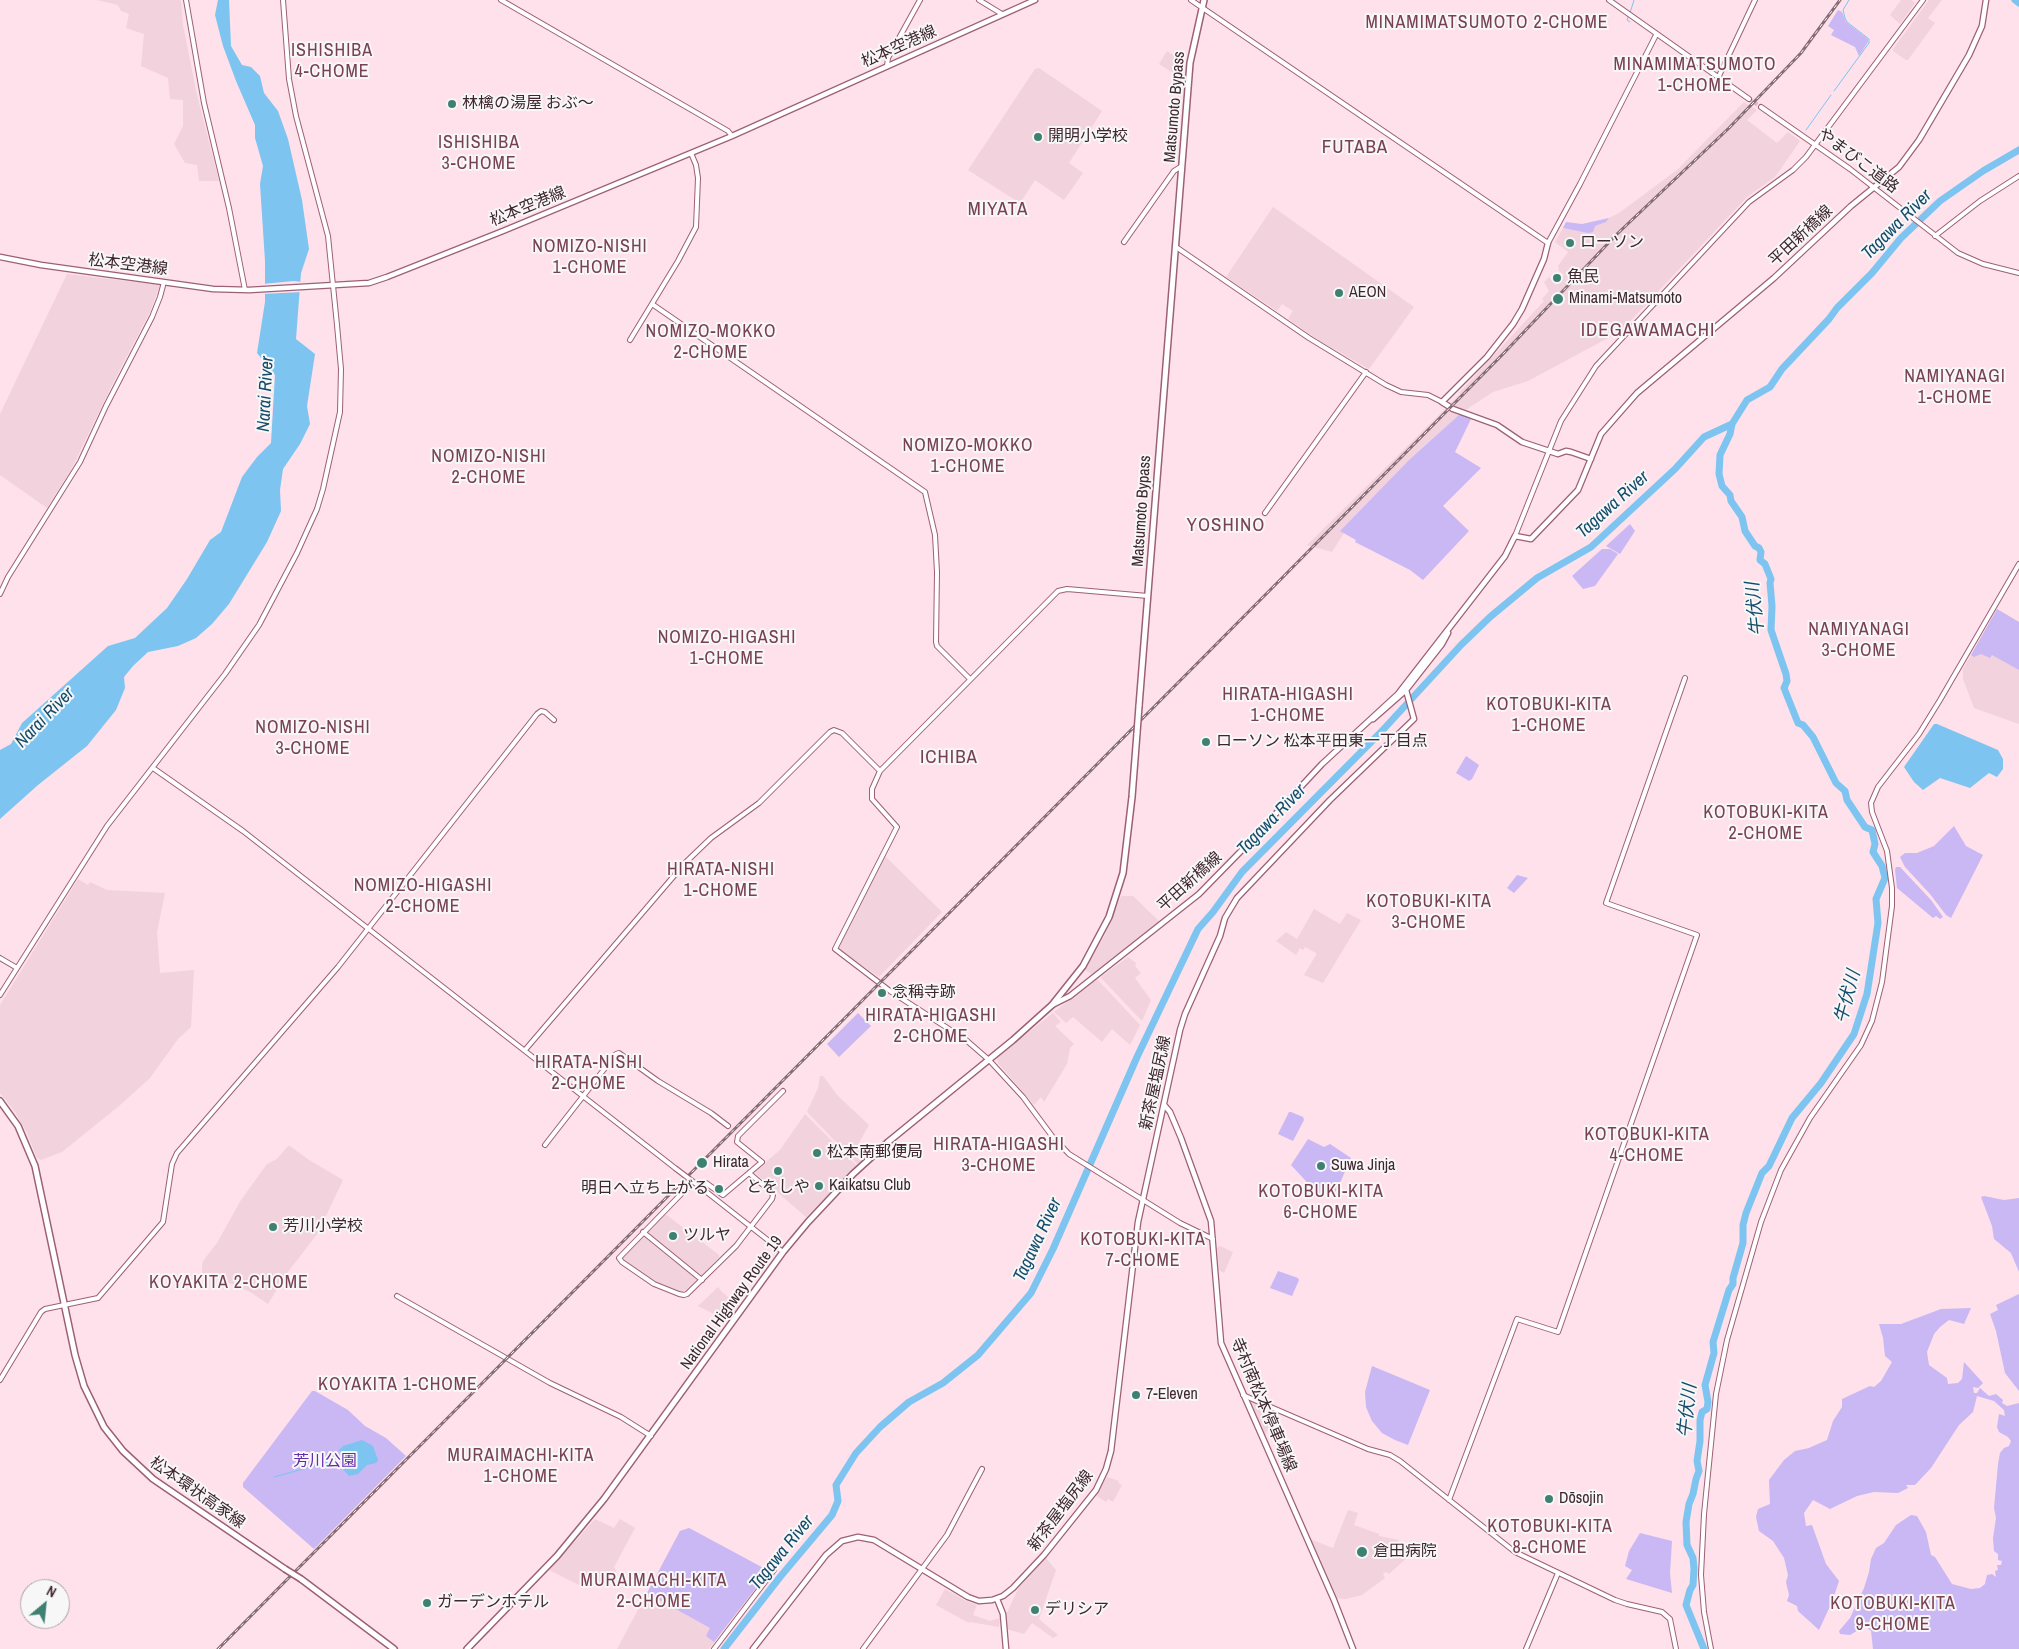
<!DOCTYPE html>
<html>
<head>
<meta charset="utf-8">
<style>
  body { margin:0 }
  #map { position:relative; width:2019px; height:1649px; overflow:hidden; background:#fee1ea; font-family:"Archivo Narrow",sans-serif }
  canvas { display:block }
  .north { position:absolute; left:20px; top:1579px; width:50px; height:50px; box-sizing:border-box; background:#f7f7f7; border:1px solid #aea3a7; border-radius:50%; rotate:28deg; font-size:14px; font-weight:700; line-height:20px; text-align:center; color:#40262f }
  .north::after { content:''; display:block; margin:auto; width:18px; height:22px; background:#3e8172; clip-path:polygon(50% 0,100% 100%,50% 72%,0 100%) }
</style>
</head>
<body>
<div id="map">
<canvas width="2019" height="1649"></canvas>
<div class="north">N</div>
</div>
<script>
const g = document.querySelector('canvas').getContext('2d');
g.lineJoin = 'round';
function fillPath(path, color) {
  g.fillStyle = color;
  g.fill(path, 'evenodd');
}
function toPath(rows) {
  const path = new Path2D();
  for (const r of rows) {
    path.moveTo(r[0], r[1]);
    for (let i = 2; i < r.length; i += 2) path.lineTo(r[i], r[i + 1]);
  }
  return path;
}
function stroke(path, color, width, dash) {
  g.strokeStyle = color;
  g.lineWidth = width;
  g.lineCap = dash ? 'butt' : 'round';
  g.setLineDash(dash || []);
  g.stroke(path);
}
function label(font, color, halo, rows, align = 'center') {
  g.font = font + ' "Archivo Narrow","Noto Sans JP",sans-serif';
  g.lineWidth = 4;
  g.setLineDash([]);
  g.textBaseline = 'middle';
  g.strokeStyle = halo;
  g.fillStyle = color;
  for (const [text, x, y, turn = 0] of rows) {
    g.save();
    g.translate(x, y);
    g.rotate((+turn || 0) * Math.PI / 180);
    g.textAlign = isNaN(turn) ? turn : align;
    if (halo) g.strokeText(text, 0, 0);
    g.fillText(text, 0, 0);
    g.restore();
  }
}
fillPath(toPath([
  [97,0,181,0,183,25,197,95,219,181,199,181,197,165,185,163,174,144,183,126,183,100,170,99,168,78,141,66,144,34,126,28,129,14,121,11,118,5],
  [1901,0,1911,0,1915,3,1900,24,1890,15],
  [1929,0,1942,0,1928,18,1935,23,1908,60,1906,60,1893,51,1893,49],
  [1167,51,1185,63,1183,79,1159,64],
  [1039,68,1102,111,1069,163,1083,173,1064,200,1035,180,1020,203,968,170,1035,69],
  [1744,102,1757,110,1747,120,1777,143,1788,132,1800,141,1775,177,1747,197,1621,331,1528,381,1493,392,1464,411,1451,405,1451,403,1460,394,1459,393,1544,301,1542,299,1549,291,1544,282,1549,277,1556,285,1564,275,1558,270,1559,268,1558,266,1568,252,1555,242,1563,228,1588,233,1595,226,1606,222,1609,218,1619,213,1677,170],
  [1273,207,1414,307,1369,369,1320,341,1288,319,1293,311,1282,304,1277,311,1226,277],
  [67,274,160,285,150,312,112,385,72,468,47,508,0,475,0,414],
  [1445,409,1460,414,1409,460,1341,530,1344,533,1332,552,1307,545],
  [1997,609,2019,622,2019,724,1974,708,1963,679,1963,669],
  [883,854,942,912,879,977,840,950,838,944],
  [78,879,88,885,90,882,107,890,165,893,157,932,160,973,194,970,191,1027,178,1039,150,1078,119,1106,62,1152,41,1160,37,1158,27,1133,15,1112,0,1093,0,1005],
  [1121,896,1133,896,1160,922,1092,974,1085,970,1105,935],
  [1314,909,1340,924,1347,913,1361,920,1323,983,1304,975,1316,955,1316,953,1305,947,1303,950,1300,948,1296,955,1276,941,1286,932,1297,939],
  [1128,957,1136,963,1135,966,1141,973,1135,978,1151,1000,1142,1021,1101,978,1102,976],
  [1097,979,1140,1025,1130,1045,1112,1029,1102,1042,1073,1017,1066,1023,1054,1012],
  [1053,1013,1061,1022,1055,1026,1074,1044,1070,1048,1067,1064,1044,1102,1041,1097,1034,1105,998,1063,997,1057],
  [820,1076,823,1076,838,1096,869,1125,859,1143,869,1155,858,1165,807,1112,818,1088],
  [805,1114,857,1166,806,1217,754,1172,780,1150],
  [288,1146,290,1146,309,1160,343,1180,318,1233,287,1273,268,1304,250,1292,218,1278,202,1276,202,1266,203,1261,217,1243,241,1200,267,1164,277,1159],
  [664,1213,719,1255,719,1257,701,1276,646,1233],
  [641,1237,644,1237,697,1279,685,1291,679,1291,657,1284,621,1258],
  [1220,1246,1233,1252,1224,1273,1217,1269,1219,1269,1217,1248],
  [718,1287,722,1292,739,1306,726,1320,698,1306],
  [1249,1400,1276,1412,1265,1436,1264,1436,1249,1402],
  [1107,1477,1119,1481,1118,1483,1122,1485,1113,1502,1108,1499,1106,1502,1095,1495],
  [1348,1510,1358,1513,1354,1525,1379,1534,1379,1536,1399,1540,1397,1547,1406,1549,1410,1555,1389,1574,1386,1572,1383,1574,1385,1578,1362,1595,1346,1599,1335,1598,1310,1539,1333,1548],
  [595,1519,614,1528,620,1519,635,1528,614,1567,616,1571,608,1583,604,1582,603,1585,594,1579,585,1578,579,1585,549,1570],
  [689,1528,769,1571,709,1649,617,1649,680,1531],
  [1046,1558,1056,1570,1039,1619,1058,1635,1053,1638,1032,1623,1024,1634,1006,1629,1005,1617,1018,1589],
  [945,1589,966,1601,977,1605,973,1615,990,1621,1000,1618,999,1627,970,1622,969,1623,936,1605]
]), '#f2d2dc');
fillPath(toPath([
  [1838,10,1842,12,1846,22,1868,39,1868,42,1859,56,1855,47,1831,35,1834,30,1828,26],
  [1609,218,1606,222,1595,226,1593,232,1588,233,1563,228,1566,222,1582,224],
  [1460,414,1471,419,1455,452,1481,468,1443,506,1469,531,1423,580,1410,570,1355,542,1356,540,1340,531,1409,460],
  [1630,524,1635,531,1620,554,1606,546],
  [1602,549,1610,549,1618,554,1595,586,1583,589,1572,576],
  [1997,609,2019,622,2019,670,1992,655,1990,658,1981,654,1974,657,1971,655],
  [1466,756,1479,765,1472,779,1469,781,1456,773],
  [1954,826,1966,846,1983,855,1951,918,1946,915,1930,894,1905,867,1900,857,1905,853,1917,853,1934,846],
  [1896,867,1900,867,1931,900,1943,917,1940,919,1936,916,1933,918,1897,888,1895,870],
  [1517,875,1528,878,1514,893,1507,888],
  [858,1013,871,1026,839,1057,827,1044],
  [1289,1112,1291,1112,1303,1117,1304,1120,1293,1141,1278,1134],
  [1308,1139,1324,1147,1330,1144,1351,1158,1336,1192,1317,1193,1291,1165],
  [1984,1196,2004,1200,2019,1198,2019,1272,2011,1253,1994,1239,1992,1226,1981,1197],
  [1278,1271,1298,1278,1299,1280,1292,1296,1270,1288],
  [2019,1294,2019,1391,2005,1373,1996,1331,1990,1314,1998,1310,1996,1305],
  [1971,1308,1964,1324,1949,1320,1940,1327,1934,1334,1927,1352,1929,1365,1947,1378,1948,1384,1958,1383,1962,1379,1964,1362,1983,1383,1978,1388,1973,1387,1974,1393,1977,1393,1980,1388,1989,1396,1996,1394,2003,1400,2002,1403,2007,1406,2019,1403,2019,1649,1873,1649,1871,1631,1865,1626,1850,1635,1840,1634,1839,1631,1850,1618,1864,1588,1869,1572,1871,1559,1876,1548,1884,1543,1896,1525,1911,1515,1917,1516,1926,1532,1931,1555,1935,1557,1952,1584,1971,1589,1980,1588,1985,1584,1987,1575,1992,1574,1996,1577,1995,1571,1998,1570,1997,1565,2001,1565,2002,1561,1998,1560,1998,1554,1994,1551,1993,1538,1996,1518,1994,1508,1998,1464,2000,1453,2004,1448,2009,1446,2011,1441,2008,1437,1999,1432,1997,1427,1999,1414,2005,1416,2004,1410,1994,1401,1977,1396,1973,1412,1959,1425,1931,1468,1915,1485,1906,1485,1908,1488,1898,1493,1874,1492,1857,1496,1830,1509,1813,1500,1804,1513,1806,1526,1812,1525,1826,1564,1839,1581,1832,1602,1819,1630,1798,1611,1797,1606,1787,1601,1789,1595,1786,1582,1788,1575,1784,1558,1773,1541,1759,1531,1756,1517,1758,1509,1770,1504,1769,1480,1784,1460,1795,1451,1809,1448,1827,1440,1833,1421,1842,1407,1842,1399,1870,1386,1874,1387,1881,1381,1892,1362,1885,1356,1883,1338,1879,1324,1901,1324,1941,1309],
  [1372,1366,1430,1390,1408,1445,1395,1440,1382,1433,1372,1421,1366,1407,1365,1392],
  [312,1391,315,1391,348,1410,365,1426,386,1438,406,1456,314,1549,243,1487,243,1483],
  [689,1528,769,1571,714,1642,706,1636,710,1628,647,1593,680,1531],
  [1640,1533,1672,1541,1670,1573,1672,1593,1626,1579,1632,1570,1625,1566,1629,1551]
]), '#c9b8f4');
fillPath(toPath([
  [218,0,229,0,231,46,242,65,251,67,260,76,264,93,278,111,288,139,302,200,309,249,301,273,296,339,315,354,307,406,310,424,300,444,283,469,280,490,281,511,267,542,229,604,212,624,196,638,178,646,148,652,133,666,124,677,125,688,116,710,87,746,38,785,0,819,0,750,11,744,22,723,108,646,135,638,167,608,187,579,210,540,221,532,242,477,257,457,271,443,275,375,257,353,265,302,265,261,260,184,263,166,255,138,255,125,236,81,223,46,215,15],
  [1934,724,1937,724,1998,750,2003,759,2003,769,1997,777,1989,773,1970,788,1940,778,1923,790,1914,782,1904,767],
  [362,1440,373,1446,378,1460,376,1463,367,1465,358,1474,349,1476,343,1469,344,1460,339,1450,343,1446]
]), '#7dc4f1');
fillPath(toPath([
  [294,281,303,282,302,292,262,294,262,284]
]), '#fee1ea');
stroke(toPath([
  [1630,13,1634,0],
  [1628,17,1627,20,1630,22],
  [1834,91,1869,43,1869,39,1847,22,1845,18,1843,10,1849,0],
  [1806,130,1831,95],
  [274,1477,343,1458]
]), '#7dc4f1', 1);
stroke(toPath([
  [2015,0,2019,3],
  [724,1649,780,1577,832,1515,838,1501,836,1485,856,1453,880,1427,909,1402,943,1383,978,1355,1031,1293,1053,1249,1137,1057,1198,929,1213,912,1242,872,1381,732,1461,645,1490,617,1537,578,1591,547,1675,469,1704,437,1732,424,1747,400,1770,387,1782,369,1829,319,1837,308,1872,273,1901,238,1940,201,1983,171,2019,150],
  [1704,1649,1686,1605,1690,1590,1693,1585,1694,1569,1693,1558,1687,1545,1686,1522,1689,1504,1693,1494,1696,1479,1699,1471,1697,1461,1700,1441,1700,1420,1702,1412,1707,1409,1708,1402,1705,1385,1714,1353,1713,1342,1729,1290,1733,1284,1733,1278,1743,1243,1743,1225,1746,1213,1762,1173,1769,1166,1792,1118,1821,1083,1854,1034,1867,994,1878,923,1876,899,1885,878,1882,866,1873,852,1875,844,1872,830,1865,827,1847,800,1845,791,1836,783,1813,737,1803,725,1798,723,1784,688,1787,681,1786,674,1771,630,1772,606,1770,583,1771,579,1765,564,1760,560,1761,552,1759,548,1755,546,1745,531,1742,517,1731,501,1730,495,1722,486,1719,474,1720,455,1730,434,1732,424]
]), '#7dc4f1', 7);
stroke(toPath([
  [1749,99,1761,107]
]), '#d8bcc5', 4, [4, 2]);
const tertiary = toPath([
  [186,0,204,103,229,208,245,290],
  [501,0,728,131,732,136],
  [979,0,1002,14],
  [1191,0,1548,243,1580,184,1656,35],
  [1609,0,1749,99],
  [887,66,888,58,920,0],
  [1718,78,1755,0],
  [1761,107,1850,169,1958,253,1983,264,2019,273],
  [1935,236,1980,201,2019,176],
  [1124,242,1174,171,1182,166],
  [1176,247,1309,338,1386,385,1401,392,1428,395,1442,402],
  [652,304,925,492,935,535,937,572,936,642,937,646,970,679],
  [630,340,678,261,696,227,698,178,696,165,691,153],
  [1265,513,1366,372],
  [1515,536,1561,421,1596,366,1749,202,1793,170,1806,157,1923,0],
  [0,594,8,577,80,462,106,406,152,317,160,297,164,282],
  [1148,596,1067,589,1058,591,880,771,872,789,872,799,897,827,835,949,890,991,966,1040,989,1060,1023,1097,1052,1136,1069,1154,1180,1223,1213,1239],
  [153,768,243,831,675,1168],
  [0,958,17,968],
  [0,995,107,826,225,674,259,625,297,553,317,509,323,489,340,412,341,369,337,325,328,236,296,116,289,79,283,0],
  [525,1050,685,863,711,838,759,803,830,732,834,730,842,733,880,771],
  [545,1145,616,1054,619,1053,658,1081,711,1113,728,1126],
  [749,1173,770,1191,773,1195,772,1199,736,1246,687,1294,684,1295,679,1294,654,1284,622,1262,619,1258,687,1188,706,1183,723,1195,762,1162,737,1142,738,1136,783,1091],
  [704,1190,783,1252],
  [643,1232,702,1280],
  [397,1296,550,1383,621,1417,651,1436],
  [0,1380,41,1312,45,1309,98,1298,163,1222,172,1164,177,1153,338,967,537,714,541,711,545,712,554,720],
  [1243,1395,1368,1449,1390,1455,1400,1461,1515,1552,1615,1600,1627,1604,1662,1612,1670,1619,1676,1649],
  [1449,1500,1517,1319,1558,1332,1697,935,1606,903,1685,678],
  [714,1649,774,1570],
  [863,1649,947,1535,982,1469],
  [1526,1649,1558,1573],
  [1711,1649,1704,1612,1701,1575,1704,1514,1716,1394,1727,1340,1761,1222,1781,1170,1810,1118,1861,1045,1872,1021,1882,982,1892,906,1892,888,1887,851,1872,812,1871,803,1878,787,1919,734,1940,700,2019,564]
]);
const secondary = toPath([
  [1548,243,1544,259,1522,309,1513,324,1487,357,1442,402,1453,409,1497,425,1522,442,1558,454,1566,451,1571,452,1591,459],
  [0,257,41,265,213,289,249,290,369,283,387,277,503,231,732,136,1035,0],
  [1373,719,1406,690,1442,644,1448,633],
  [1052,1005,1070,996,1199,894,1242,850,1322,764,1398,694,1505,556,1515,536,1531,539,1578,490,1601,434,1637,393,1774,278,1851,206,1899,167,1919,140,1969,55,1982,26,1986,0],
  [1165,1106,1170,1112,1181,1138,1211,1221,1221,1343,1334,1600,1353,1649],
  [997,1599,1003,1614,1006,1649],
  [753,1649,826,1555,842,1541,858,1537,874,1540,968,1597,979,1601,992,1600,1003,1596,1013,1588,1044,1555,1096,1490,1106,1469,1111,1451,1138,1222,1180,1030,1185,1014,1220,936,1225,918,1237,898,1330,800,1414,719,1406,690]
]);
const primary = toPath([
  [0,1101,18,1126,35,1166,75,1355,84,1386,104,1427,123,1451,153,1479,285,1569],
  [301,1579,394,1649]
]);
const trunk = toPath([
  [1139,706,1190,63,1204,0],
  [467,1649,557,1556,604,1499,783,1252,808,1222,853,1174,888,1142,1013,1040,1052,1005,1083,966,1109,917,1123,873,1132,797,1137,733]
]);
stroke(tertiary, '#9c6075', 6);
stroke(secondary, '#9c6075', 7);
stroke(primary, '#9c6075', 8);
stroke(trunk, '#9c6075', 8);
stroke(tertiary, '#fff', 4);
stroke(secondary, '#fff', 4.5);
stroke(primary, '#fff', 5);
stroke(trunk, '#fff', 5);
const rail = toPath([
  [218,1649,1284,576,1504,353,1616,235,1729,128,1801,53,1840,0]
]);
stroke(rail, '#866b74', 3);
stroke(rail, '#f7f7f7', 1, [4]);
const tertiaryBridge = toPath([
  [675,1168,704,1190]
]);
const primaryBridge = toPath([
  [285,1569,301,1579]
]);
const trunkBridge = toPath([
  [1137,733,1139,706]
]);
stroke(tertiaryBridge, '#9c6075', 6, []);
stroke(primaryBridge, '#9c6075', 8, []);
stroke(trunkBridge, '#9c6075', 8, []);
stroke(tertiaryBridge, '#fff', 4);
stroke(primaryBridge, '#fff', 5);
stroke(trunkBridge, '#fff', 5);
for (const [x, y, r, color] of [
  [452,104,5,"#3e8172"],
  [1038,137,5,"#3e8172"],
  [1570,243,5,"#3e8172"],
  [1557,278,5,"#3e8172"],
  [1339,293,5,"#3e8172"],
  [1558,299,6,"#3e8172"],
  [1206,742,5,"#3e8172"],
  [882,993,5,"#3e8172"],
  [817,1153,5,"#3e8172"],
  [702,1163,6,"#3e8172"],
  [1321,1166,5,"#3e8172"],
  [778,1171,5,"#3e8172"],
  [819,1186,5,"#3e8172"],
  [719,1189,5,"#3e8172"],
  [273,1227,5,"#3e8172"],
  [673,1236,5,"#3e8172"],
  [1136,1395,5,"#3e8172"],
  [1549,1499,5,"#3e8172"],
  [1362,1552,6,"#3e8172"],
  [427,1603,5,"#3e8172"],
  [1035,1610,5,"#3e8172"]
]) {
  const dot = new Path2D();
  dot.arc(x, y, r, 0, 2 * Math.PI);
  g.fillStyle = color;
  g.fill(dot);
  stroke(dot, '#f7f7f7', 2);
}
label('16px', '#40262f', '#f7f7f7', [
  ["松本空港線",899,47,-24],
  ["Matsumoto Bypass",1175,107,-85],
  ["やまびこ道路",1858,161,37],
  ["松本空港線",528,207,-22],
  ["平田新橋線",1801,236,-43],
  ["松本空港線",128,265,7],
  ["Matsumoto Bypass",1142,511,-86],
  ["平田新橋線",1190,882,-42],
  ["新茶屋塩尻線",1156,1083,-78],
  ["National Highway Route 19",732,1303,-54],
  ["寺村南松本停車場線",1263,1405,67],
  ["松本環状高家線",197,1493,35],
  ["新茶屋塩尻線",1061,1511,-53]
]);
label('16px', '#40262f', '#f7f7f7', [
  ["林檎の湯屋 おぶ～",462,104],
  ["開明小学校",1048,137],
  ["ローソン",1580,243],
  ["魚民",1567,278],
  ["AEON",1349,293],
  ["Minami-Matsumoto",1569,299],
  ["ローソン 松本平田東一丁目点",1216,742],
  ["念稱寺跡",892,993],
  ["松本南郵便局",827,1153],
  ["Hirata",713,1163],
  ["Suwa Jinja",1331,1166],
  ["Kaikatsu Club",829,1186],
  ["とをしや",778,1188,"center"],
  ["明日へ立ち上がる",709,1189,"right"],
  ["芳川小学校",283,1227],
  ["ツルヤ",683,1236],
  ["7-Eleven",1146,1395],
  ["Dōsojin",1559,1499],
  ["倉田病院",1373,1552],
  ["ガーデンホテル",437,1603],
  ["デリシア",1045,1610]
], 'left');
label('16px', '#652dae', '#f7f7f7', [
  ["芳川公園",325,1462]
]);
g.letterSpacing = '1px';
label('18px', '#794054', '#f7f7f7', [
  ["MINAMIMATSUMOTO 2-CHOME",1487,23],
  ["ISHISHIBA",332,51],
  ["4-CHOME",332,72],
  ["MINAMIMATSUMOTO",1695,65],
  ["1-CHOME",1695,86],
  ["ISHISHIBA",479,143],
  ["3-CHOME",479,164],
  ["NOMIZO-NISHI",590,247],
  ["1-CHOME",590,268],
  ["NOMIZO-MOKKO",711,332],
  ["2-CHOME",711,353],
  ["NAMIYANAGI",1955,377],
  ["1-CHOME",1955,398],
  ["NOMIZO-MOKKO",968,446],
  ["1-CHOME",968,467],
  ["NOMIZO-NISHI",489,457],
  ["2-CHOME",489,478],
  ["NAMIYANAGI",1859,630],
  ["3-CHOME",1859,651],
  ["NOMIZO-HIGASHI",727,638],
  ["1-CHOME",727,659],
  ["HIRATA-HIGASHI",1288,695],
  ["1-CHOME",1288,716],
  ["KOTOBUKI-KITA",1549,705],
  ["1-CHOME",1549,726],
  ["NOMIZO-NISHI",313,728],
  ["3-CHOME",313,749],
  ["KOTOBUKI-KITA",1766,813],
  ["2-CHOME",1766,834],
  ["HIRATA-NISHI",721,870],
  ["1-CHOME",721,891],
  ["NOMIZO-HIGASHI",423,886],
  ["2-CHOME",423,907],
  ["KOTOBUKI-KITA",1429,902],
  ["3-CHOME",1429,923],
  ["HIRATA-HIGASHI",931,1016],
  ["2-CHOME",931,1037],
  ["HIRATA-NISHI",589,1063],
  ["2-CHOME",589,1084],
  ["KOTOBUKI-KITA",1647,1135],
  ["4-CHOME",1647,1156],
  ["HIRATA-HIGASHI",999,1145],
  ["3-CHOME",999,1166],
  ["KOTOBUKI-KITA",1321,1192],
  ["6-CHOME",1321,1213],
  ["KOTOBUKI-KITA",1143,1240],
  ["7-CHOME",1143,1261],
  ["KOYAKITA 2-CHOME",229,1283],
  ["KOYAKITA 1-CHOME",398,1385],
  ["MURAIMACHI-KITA",521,1456],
  ["1-CHOME",521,1477],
  ["KOTOBUKI-KITA",1550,1527],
  ["8-CHOME",1550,1548],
  ["MURAIMACHI-KITA",654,1581],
  ["2-CHOME",654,1602],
  ["KOTOBUKI-KITA",1893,1604],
  ["9-CHOME",1893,1625]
]);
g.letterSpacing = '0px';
label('italic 18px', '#154c6b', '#f7f7f7', [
  ["Tagawa River",1897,225,-45],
  ["Narai River",266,394,-87],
  ["Tagawa River",1613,505,-42],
  ["牛伏川",1756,609,-96],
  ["Narai River",45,718,-46],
  ["Tagawa River",1272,820,-46],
  ["牛伏川",1848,997,-75],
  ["Tagawa River",1038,1240,-65],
  ["牛伏川",1688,1411,-84],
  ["Tagawa River",782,1553,-51]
]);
g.letterSpacing = '1px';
label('19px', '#794054', '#f7f7f7', [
  ["FUTABA",1355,148],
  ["MIYATA",998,210],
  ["IDEGAWAMACHI",1648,331],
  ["YOSHINO",1226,526],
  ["ICHIBA",949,758]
]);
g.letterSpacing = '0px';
</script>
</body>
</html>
